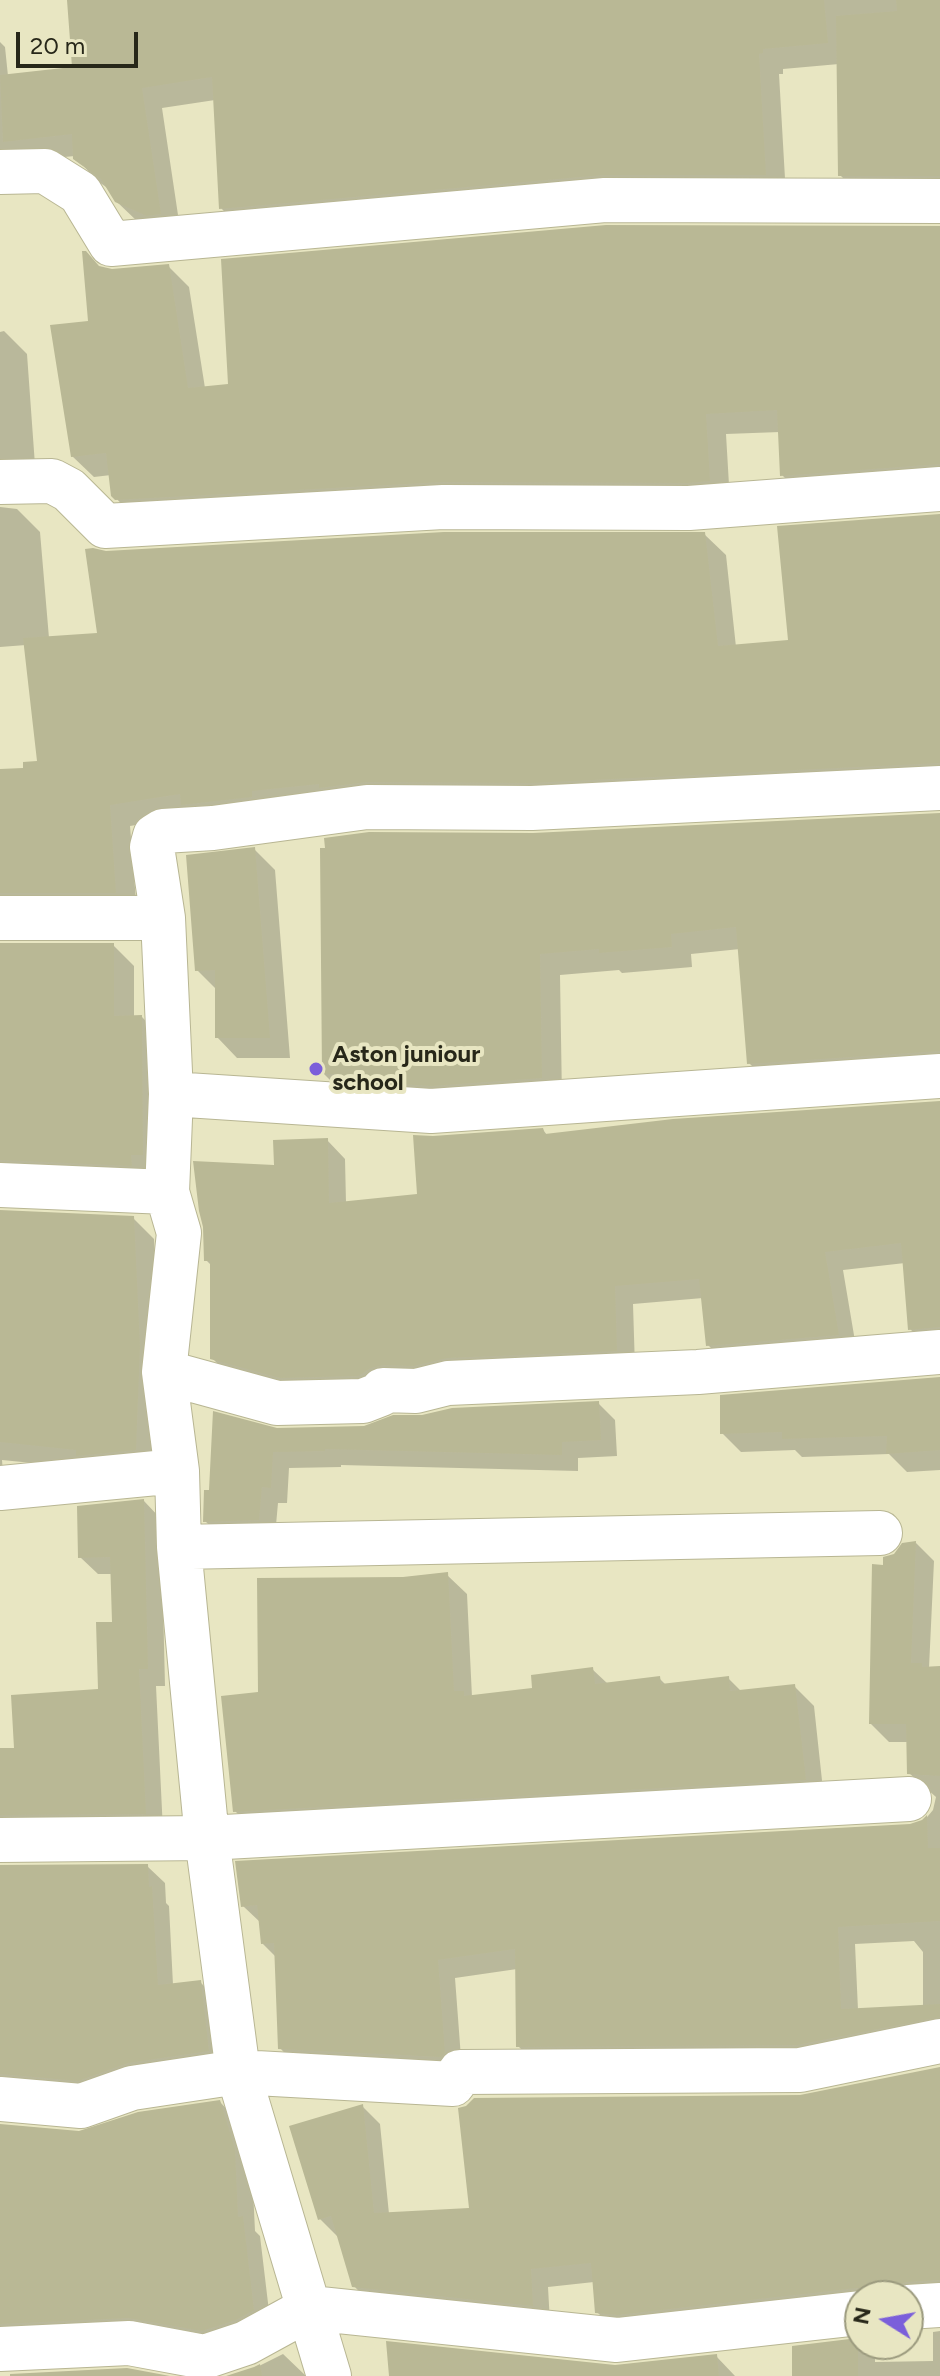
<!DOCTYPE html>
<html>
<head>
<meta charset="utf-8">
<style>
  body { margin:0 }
  #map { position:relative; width:940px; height:2376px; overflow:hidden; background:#e8e6c2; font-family:Figtree,sans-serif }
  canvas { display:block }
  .north { position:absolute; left:844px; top:2280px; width:80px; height:80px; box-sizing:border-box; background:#e8e6c2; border:2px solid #9b9a7e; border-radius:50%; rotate:281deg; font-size:22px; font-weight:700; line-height:32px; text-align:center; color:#272719 }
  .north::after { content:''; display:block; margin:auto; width:28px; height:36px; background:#7b5fda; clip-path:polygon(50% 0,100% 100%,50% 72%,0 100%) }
  .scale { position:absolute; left:16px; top:32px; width:122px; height:36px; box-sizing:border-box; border:4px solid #272719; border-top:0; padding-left:10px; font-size:24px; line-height:28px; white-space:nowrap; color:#272719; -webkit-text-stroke:6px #e8e6c2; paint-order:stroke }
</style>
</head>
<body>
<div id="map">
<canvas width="940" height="2376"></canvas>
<div class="north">N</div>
<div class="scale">20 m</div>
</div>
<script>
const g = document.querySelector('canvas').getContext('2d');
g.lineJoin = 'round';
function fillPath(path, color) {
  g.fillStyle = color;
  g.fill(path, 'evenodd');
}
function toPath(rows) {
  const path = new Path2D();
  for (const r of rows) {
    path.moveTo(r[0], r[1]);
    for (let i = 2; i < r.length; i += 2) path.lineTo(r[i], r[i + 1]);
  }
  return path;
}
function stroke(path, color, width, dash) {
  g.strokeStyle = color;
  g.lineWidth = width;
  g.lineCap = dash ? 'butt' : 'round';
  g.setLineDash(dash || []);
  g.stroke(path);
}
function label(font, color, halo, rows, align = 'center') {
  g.font = font + ' Figtree,sans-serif';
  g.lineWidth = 8;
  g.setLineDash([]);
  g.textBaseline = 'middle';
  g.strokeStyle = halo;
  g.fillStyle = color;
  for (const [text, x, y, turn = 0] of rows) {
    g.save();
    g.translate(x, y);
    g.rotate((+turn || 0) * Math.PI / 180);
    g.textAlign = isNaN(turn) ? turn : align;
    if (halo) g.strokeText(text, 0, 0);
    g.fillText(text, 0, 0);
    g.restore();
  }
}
fillPath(toPath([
  [69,0,940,0,940,196,861,196,840,175,839,64,783,69,783,74,779,74,786,196,242,230,221,208,215,100,162,108,181,235,138,222,116,201,109,189,96,180,75,156,0,163,0,42,5,47,8,76,74,69],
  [940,228,940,486,803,496,782,475,780,432,726,434,730,502,138,521,113,495,111,475,94,477,72,456,90,323,100,268,112,271,168,266,189,287,205,388,230,386],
  [4,331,27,354,36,479,0,495,0,332],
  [0,507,17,509,40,532,49,638,99,635,106,553,704,534,726,555,736,647,790,642,940,516,940,784,194,815,130,826,137,913,0,925,0,771,25,770,39,763,26,645,0,647],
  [940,815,940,1073,770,1084,749,1063,740,949,691,954,692,967,622,973,619,970,560,975,562,1099,345,1095,324,1074,533,835],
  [255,850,275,870,290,1058,237,1058,217,1037,217,990,197,970],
  [0,945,113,945,134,966,134,1018,142,1017,163,1039,163,1175,0,1192],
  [940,1103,940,1346,929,1347,910,1329,905,1263,843,1270,857,1353,727,1364,708,1345,703,1298,633,1304,635,1368,377,1394,231,1377,212,1358,212,1266,206,1260,276,1167,327,1140,345,1159,346,1203,419,1196,543,1130,548,1136],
  [0,1212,133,1218,154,1239,160,1369,157,1470,93,1469,2,1460,3,1472,0,1471],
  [940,1379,940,1470,907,1472,889,1454,802,1457,795,1450,741,1452,722,1433],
  [598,1403,615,1420,617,1456,578,1458,578,1471,341,1465,341,1467,289,1468,287,1503,278,1503,275,1536,222,1537,205,1521,211,1492,277,1430,364,1428],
  [144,1501,161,1519,165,1686,156,1686,163,1831,0,1841,0,1750,17,1750,100,1691,114,1624,113,1574,98,1574,80,1557],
  [916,1543,934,1561,929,1668,940,1668,940,2037,816,2062,536,2064,518,2046,517,1969,455,1978,462,2071,298,2067,280,2048,277,1958,262,1943,261,1923,243,1906,911,1826,923,1822,933,1810,936,1797,909,1773,908,1742,889,1742,871,1724,885,1567],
  [914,1941,923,1952,923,2007,858,2010,855,1944],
  [447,1575,467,1594,472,1697,535,1690,592,1669,608,1684,659,1678,666,1685,728,1678,742,1692,794,1686,814,1706,824,1799,254,1830,235,1811,260,1694,403,1579],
  [147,1866,165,1883,166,1903,169,1906,173,1985,200,1982,218,2000,226,2068,0,2100,0,1867],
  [940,2068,940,2299,860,2296,615,2330,597,2312,594,2282,548,2287,550,2323,372,2305,354,2286,338,2237,320,2219,362,2106,380,2124,389,2214,471,2210,805,2097],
  [220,2102,237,2120,252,2169,255,2231,260,2236,271,2328,254,2337,0,2350,0,2126,80,2133],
  [940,2331,940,2376,794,2376,857,2340,875,2359,875,2362,933,2361,933,2332],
  [283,2354,306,2376,232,2376,255,2368],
  [716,2356,735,2376,391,2376,615,2367]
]), '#0003');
fillPath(toPath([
  [67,0,824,0,828,43,763,49,763,53,759,54,766,175,603,175,219,209,212,77,142,88,161,214,147,216,115,202,101,179,73,159,72,134,3,142,0,75,72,67],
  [896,0,940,0,940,176,838,176,836,16,897,11],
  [606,225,940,226,940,464,780,476,777,410,706,414,710,481,688,483,442,482,115,500,111,496,106,453,71,457,50,325,88,321,82,251,86,251,99,266,112,269,169,264,188,388,228,384,221,259],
  [940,514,940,763,531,783,367,782,319,788,319,784,252,791,252,797,181,805,180,794,110,805,116,893,0,893,0,769,23,768,23,762,37,761,23,638,97,633,85,549,93,548,106,551,444,532,705,532,718,646,788,640,777,526],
  [940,813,940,1051,747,1064,736,927,671,934,672,947,599,953,599,949,540,954,542,1078,431,1086,339,1080,338,1074,322,1074,320,848,325,848,324,838,369,832,533,833],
  [255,847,270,1038,215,1038,215,970,195,971,186,855],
  [0,943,114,943,114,1016,142,1015,143,1155,131,1155,132,1166,0,1160],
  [940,1101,940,1327,908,1330,901,1243,825,1252,839,1335,706,1346,699,1279,615,1286,617,1351,447,1358,413,1366,383,1365,371,1368,358,1376,280,1378,210,1359,210,1261,204,1261,203,1227,199,1211,193,1161,274,1165,273,1140,328,1138,329,1203,417,1194,413,1135,433,1136,543,1128,545,1134,673,1119],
  [0,1210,134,1216,140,1347,136,1450,76,1456,76,1450,0,1442],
  [940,1377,940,1450,886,1454,887,1436,782,1439,782,1432,720,1434,720,1395],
  [599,1401,601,1440,562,1442,562,1455,325,1449,325,1451,273,1452,271,1488,262,1487,259,1520,203,1522,204,1490,209,1490,213,1411,277,1428,364,1426,393,1415,422,1415,452,1408],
  [144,1499,148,1669,139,1669,146,1814,0,1815,0,1748,14,1748,11,1695,98,1689,96,1622,112,1622,110,1557,78,1558,77,1506],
  [916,1541,911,1663,922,1663,922,1667,940,1666,940,1776,907,1774,906,1724,869,1724,872,1564,883,1565,883,1557,894,1554,902,1543],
  [448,1572,454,1691,464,1691,464,1696,532,1688,531,1675,593,1667,595,1684,660,1676,661,1684,729,1676,730,1691,795,1684,806,1780,233,1812,221,1696,258,1692,257,1578,403,1577],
  [927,1815,928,1848,940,1848,940,1921,838,1927,841,2009,940,2004,940,2017,797,2045,516,2047,515,1949,438,1960,445,2053,441,2057,278,2049,274,1943,261,1944,257,1905,241,1907,235,1861,910,1824,922,1820],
  [148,1864,149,1887,152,1886,158,1985,201,1980,209,2051,128,2063,78,2081,0,2074,0,1865],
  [940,2067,940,2280,906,2282,895,2286,888,2293,876,2294,869,2290,857,2288,617,2315,595,2313,591,2263,531,2269,533,2306,352,2287,331,2216,318,2220,289,2126,363,2104,374,2213,469,2208,458,2108,466,2106,474,2098,800,2095],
  [220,2100,235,2149,238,2217,243,2216,254,2310,236,2320,202,2331,128,2318,0,2324,0,2124,79,2131,138,2112],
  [858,2338,858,2376,792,2376,792,2346],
  [386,2341,615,2365,717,2354,719,2376,389,2376],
  [260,2364,262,2376,226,2376,254,2367],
  [127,2368,170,2376,10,2376,10,2374]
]), '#b9b895');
const minor = toPath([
  [0,172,45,171,80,193,111,244,605,200,940,201],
  [0,482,52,481,69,490,105,526,443,507,689,508,940,489],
  [0,918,163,918],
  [171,1094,431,1111,940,1076],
  [0,1185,167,1192],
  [164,1372,277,1403,363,1401,381,1394,383,1390,416,1391,448,1383,698,1372,940,1352],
  [0,1488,177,1471],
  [179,1547,880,1533],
  [0,1840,207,1838,909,1799],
  [0,2099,81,2106,132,2088,238,2072,453,2084,460,2072,800,2070,940,2041],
  [908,2307,940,2305],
  [0,2349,129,2343,204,2357,246,2343,310,2308,617,2340,860,2313],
  [329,2376,238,2072,207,1838,179,1547,177,1471,164,1372,179,1233,167,1192,171,1094,163,918,152,847,155,836,163,831,213,828,367,807,532,808,940,788]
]);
stroke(minor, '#b8b693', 46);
stroke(minor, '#fff', 44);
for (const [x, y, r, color] of [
  [316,1069,8,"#7b5fda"]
]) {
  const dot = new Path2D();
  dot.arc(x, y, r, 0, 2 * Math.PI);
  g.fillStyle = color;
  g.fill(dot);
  stroke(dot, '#e8e6c2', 3);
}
label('bold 24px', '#272719', '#e8e6c2', [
  ["Aston juniour",332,1055],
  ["school",332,1083]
], 'left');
</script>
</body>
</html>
